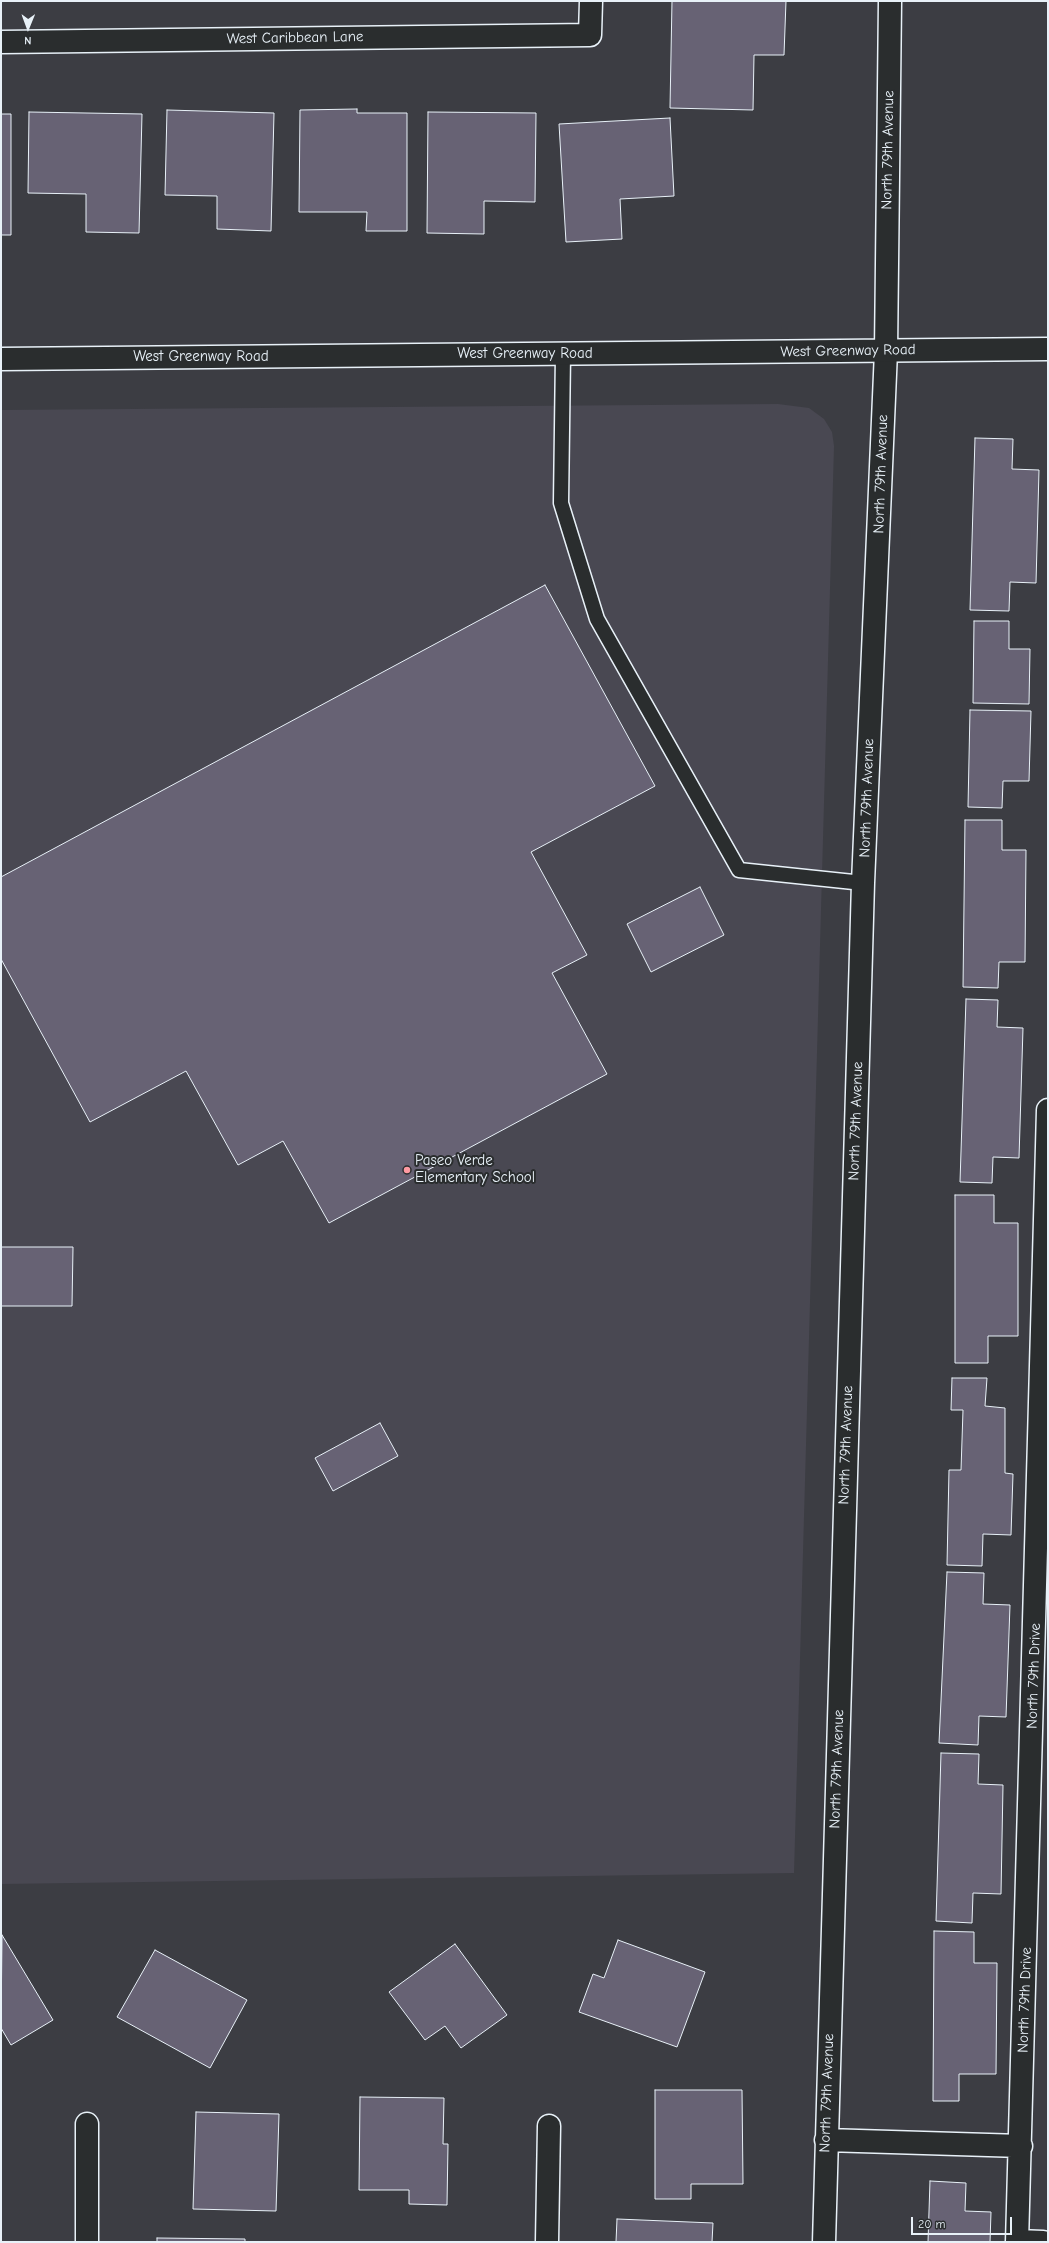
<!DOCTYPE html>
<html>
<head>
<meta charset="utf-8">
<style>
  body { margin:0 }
  #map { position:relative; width:1049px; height:2243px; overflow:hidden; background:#3c3d43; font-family:"Comic Neue",sans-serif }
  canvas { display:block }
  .frame { position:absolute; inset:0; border:2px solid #e8f1f8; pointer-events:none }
  .north { position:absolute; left:8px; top:8px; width:40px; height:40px; -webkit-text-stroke:3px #2a2d2e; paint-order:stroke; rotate:181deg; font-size:11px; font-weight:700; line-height:16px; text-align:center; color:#e8f1f8 }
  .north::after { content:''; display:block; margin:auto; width:14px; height:18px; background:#e8f1f8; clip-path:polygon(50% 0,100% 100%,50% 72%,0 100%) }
  .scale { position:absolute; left:911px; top:2217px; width:101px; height:18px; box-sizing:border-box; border:2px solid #e8f1f8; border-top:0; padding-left:5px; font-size:12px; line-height:14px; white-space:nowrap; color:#e8f1f8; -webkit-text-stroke:3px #2a2d2e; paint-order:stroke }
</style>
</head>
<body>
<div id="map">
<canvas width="1049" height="2243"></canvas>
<div class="frame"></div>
<div class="north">N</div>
<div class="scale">20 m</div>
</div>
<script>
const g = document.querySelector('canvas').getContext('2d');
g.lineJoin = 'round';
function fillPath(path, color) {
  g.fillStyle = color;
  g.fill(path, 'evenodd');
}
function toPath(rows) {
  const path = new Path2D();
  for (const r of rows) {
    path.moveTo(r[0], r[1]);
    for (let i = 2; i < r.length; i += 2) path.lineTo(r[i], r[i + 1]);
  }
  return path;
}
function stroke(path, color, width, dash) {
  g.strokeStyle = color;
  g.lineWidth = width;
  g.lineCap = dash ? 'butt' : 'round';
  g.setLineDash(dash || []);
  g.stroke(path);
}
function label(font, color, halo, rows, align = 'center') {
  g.font = font + ' "Comic Neue",sans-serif';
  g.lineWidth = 4;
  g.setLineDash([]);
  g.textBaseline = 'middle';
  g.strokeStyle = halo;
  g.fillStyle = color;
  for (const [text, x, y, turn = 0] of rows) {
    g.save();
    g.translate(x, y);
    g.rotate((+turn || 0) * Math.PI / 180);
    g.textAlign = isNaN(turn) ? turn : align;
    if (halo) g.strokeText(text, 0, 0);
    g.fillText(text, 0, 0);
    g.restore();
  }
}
fillPath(toPath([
  [778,404,809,408,824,419,832,432,834,446,794,1873,1,1884,1,410]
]), '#494852');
const building = toPath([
  [672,1,786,1,784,55,754,55,753,110,670,108,672,1],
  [357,109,357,113,407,113,407,231,366,231,367,212,299,212,300,110,357,109],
  [167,110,274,113,271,231,217,229,217,196,165,195,167,110],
  [29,112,142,114,139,233,86,232,86,194,28,193,29,112],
  [428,112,536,113,535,202,484,201,484,234,427,233,428,112],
  [1,114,11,114,11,235,1,235,1,114],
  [670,118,674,196,620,199,622,239,566,242,559,124,670,118],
  [975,438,1013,439,1012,469,1039,470,1036,583,1010,582,1009,611,970,610,975,438],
  [545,585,655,786,531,852,587,955,552,973,607,1074,329,1223,283,1141,238,1165,186,1071,90,1122,1,959,1,877,545,585],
  [974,621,1009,621,1009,649,1030,649,1029,704,973,703,974,621],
  [970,710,1031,711,1029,781,1003,781,1002,808,968,807,970,710],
  [965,820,1002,820,1002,850,1026,850,1025,962,999,962,998,988,963,987,965,820],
  [700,887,724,935,651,972,627,924,700,887],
  [966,999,998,1000,997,1027,1023,1028,1019,1158,993,1157,992,1183,960,1182,966,999],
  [955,1195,994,1195,994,1223,1018,1223,1018,1336,988,1336,988,1363,955,1363,955,1195],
  [1,1247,73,1247,72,1306,1,1306,1,1247],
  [952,1378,987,1378,985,1406,1005,1408,1005,1473,1013,1474,1011,1535,983,1534,982,1566,947,1565,949,1470,961,1470,963,1410,951,1410,952,1378],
  [380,1423,398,1456,333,1491,315,1458,380,1423],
  [947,1572,984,1573,983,1604,1010,1605,1006,1717,979,1716,978,1745,939,1743,947,1572],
  [941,1753,979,1754,978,1784,1003,1785,1001,1894,973,1893,972,1923,936,1921,941,1753],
  [934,1931,974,1932,974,1963,997,1963,996,2074,959,2074,959,2101,933,2101,934,1931],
  [2,1935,53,2020,11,2045,1,2028,2,1935],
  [618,1940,705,1972,677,2047,579,2012,593,1974,604,1978,618,1940],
  [455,1944,507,2015,461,2048,445,2026,425,2040,389,1992,455,1944],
  [155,1950,247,2000,210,2068,117,2017,155,1950],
  [655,2090,742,2090,743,2184,691,2184,691,2199,655,2199,655,2090],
  [360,2097,444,2098,443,2144,448,2144,447,2205,409,2204,409,2190,359,2190,360,2097],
  [196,2112,279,2114,276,2211,193,2209,196,2112],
  [930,2181,966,2183,965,2211,991,2212,990,2242,928,2242,930,2181],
  [617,2219,713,2223,712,2242,616,2242,617,2219],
  [157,2238,245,2239,245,2242,157,2242,157,2238]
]);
fillPath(building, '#676274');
stroke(building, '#e8f1f8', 1);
const lane = toPath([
  [563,354,561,503,597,619,739,870,863,883]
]);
const street = toPath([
  [1,42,590,35,591,1],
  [87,2124,87,2242],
  [826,2140,1021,2146],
  [1017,2241,1043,2242],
  [547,2242,549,2126],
  [824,2242,863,883,886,351],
  [1017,2242,1048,1110]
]);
const secondary = toPath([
  [886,351,890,1],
  [1,359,1048,349]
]);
stroke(lane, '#e8f1f8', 17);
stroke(street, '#e8f1f8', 25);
stroke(secondary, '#e8f1f8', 25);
stroke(lane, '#2a2d2e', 14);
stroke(street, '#2a2d2e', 22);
stroke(secondary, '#2a2d2e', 22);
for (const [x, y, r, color] of [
  [407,1170,4,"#ff9aa2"]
]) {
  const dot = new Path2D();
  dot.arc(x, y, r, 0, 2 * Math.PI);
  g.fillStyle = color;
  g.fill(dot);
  stroke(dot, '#2a2d2e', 1.5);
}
label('15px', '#e8f1f8', '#2a2d2e', [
  ["West Caribbean Lane",295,38,-1],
  ["North 79th Avenue",888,150,-89],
  ["West Greenway Road",848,351,-1],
  ["West Greenway Road",525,354],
  ["West Greenway Road",201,357],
  ["North 79th Avenue",881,474,-88],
  ["North 79th Avenue",867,798,-88],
  ["North 79th Avenue",856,1121,-88],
  ["North 79th Avenue",846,1445,-88],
  ["North 79th Drive",1034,1676,-88],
  ["North 79th Avenue",837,1769,-88],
  ["North 79th Drive",1025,2000,-88],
  ["North 79th Avenue",827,2093,-88]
]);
label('15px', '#e8f1f8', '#2a2d2e', [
  ["Paseo Verde",415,1161],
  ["Elementary School",415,1178]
], 'left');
</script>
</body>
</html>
